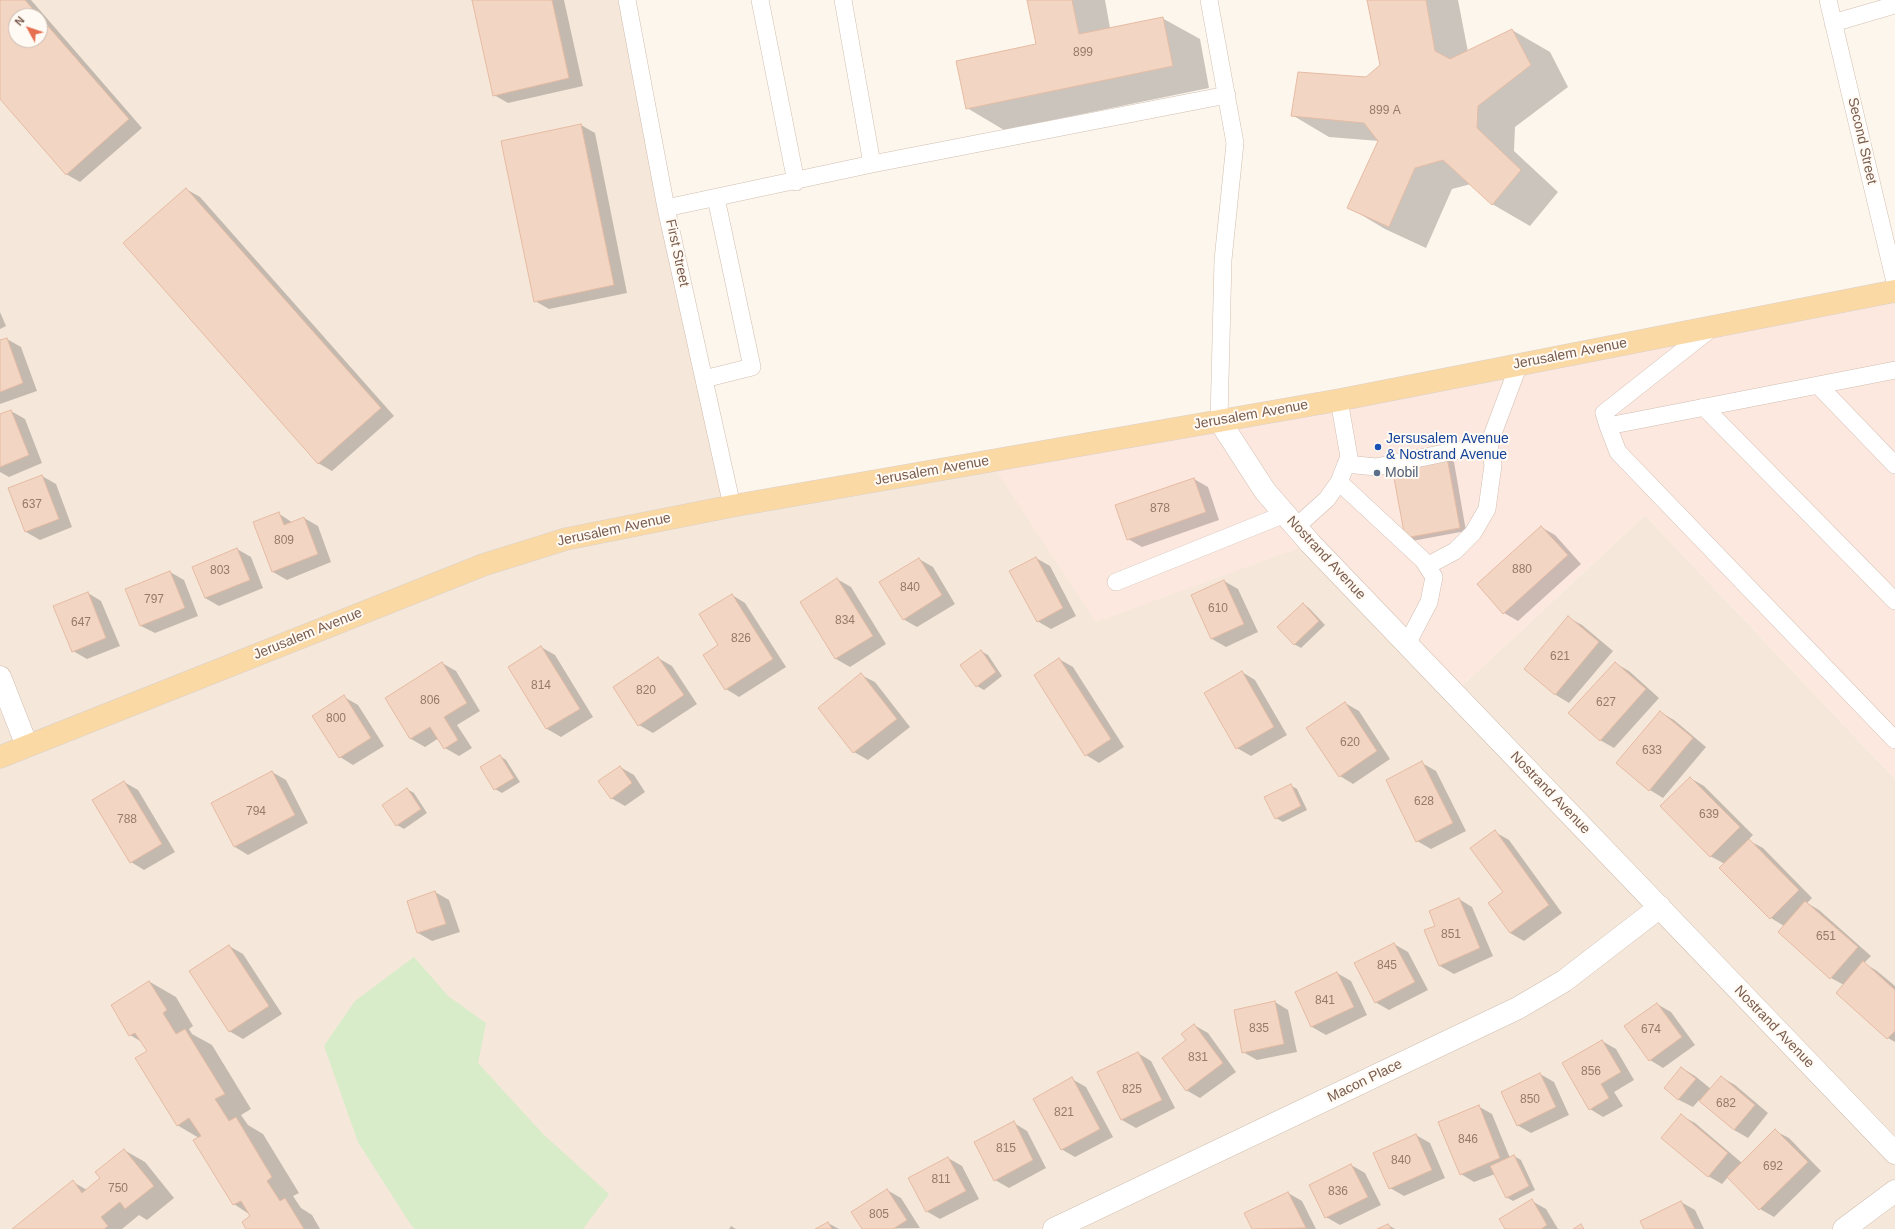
<!DOCTYPE html>
<html>
<head>
<meta charset="utf-8">
<style>
  body { margin:0 }
  #map { position:relative; width:1895px; height:1229px; overflow:hidden; background:#fdf6ec; font-family:Helvetica,sans-serif }
  canvas { display:block }
  .north { position:absolute; left:8px; top:8px; width:40px; height:40px; box-sizing:border-box; background:#fffaf3; border:1px solid #cabbb1; border-radius:50%; rotate:310deg; font-size:11px; font-weight:700; line-height:16px; text-align:center; color:#7a5c4d }
  .north::after { content:''; display:block; margin:auto; width:14px; height:18px; background:#e76f51; clip-path:polygon(50% 0,100% 100%,50% 72%,0 100%) }
</style>
</head>
<body>
<div id="map">
<canvas width="1895" height="1229"></canvas>
<div class="north">N</div>
</div>
<script>
const g = document.querySelector('canvas').getContext('2d');
g.lineJoin = 'round';
function fillPath(path, color) {
  g.fillStyle = color;
  g.fill(path, 'evenodd');
}
function toPath(rows) {
  const path = new Path2D();
  for (const r of rows) {
    path.moveTo(r[0], r[1]);
    for (let i = 2; i < r.length; i += 2) path.lineTo(r[i], r[i + 1]);
  }
  return path;
}
function stroke(path, color, width, dash) {
  g.strokeStyle = color;
  g.lineWidth = width;
  g.lineCap = dash ? 'butt' : 'round';
  g.setLineDash(dash || []);
  g.stroke(path);
}
function label(font, color, halo, rows, align = 'center') {
  g.font = font + ' Helvetica,sans-serif';
  g.lineWidth = 4;
  g.setLineDash([]);
  g.textBaseline = 'middle';
  g.strokeStyle = halo;
  g.fillStyle = color;
  for (const [text, x, y, turn = 0] of rows) {
    g.save();
    g.translate(x, y);
    g.rotate((+turn || 0) * Math.PI / 180);
    g.textAlign = isNaN(turn) ? turn : align;
    if (halo) g.strokeText(text, 0, 0);
    g.fillText(text, 0, 0);
    g.restore();
  }
}
fillPath(toPath([
  [0,0,627,0,732,506,990,461,1310,543,1454,693,1645,515,1895,779,1895,1229,0,1229],
  [16,16,40,16,40,40,16,40]
]), '#f5e8da');
fillPath(toPath([
  [1895,291,1895,779,1645,515,1454,693,1310,544,1096,622,990,461]
]), '#fde8e0');
fillPath(toPath([
  [414,957,448,996,486,1023,478,1063,543,1134,609,1194,583,1229,415,1229,411,1225,358,1142,324,1046,355,1001]
]), '#d8ecc9');
fillPath(toPath([
  [0,0,31,0,142,128,80,182,66,174,0,98],
  [16,16,40,16,40,40,16,40],
  [473,0,564,0,583,86,508,103,494,95],
  [1028,0,1105,0,1110,28,1162,18,1200,39,1209,88,1004,130,967,108,1037,45],
  [1368,0,1458,0,1468,52,1512,30,1550,52,1568,87,1515,127,1514,151,1558,192,1530,226,1492,204,1471,184,1452,189,1426,248,1385,229,1348,207,1379,141,1329,137,1292,115,1366,78,1381,66],
  [581,125,595,133,627,293,549,309,535,301],
  [186,189,200,197,394,416,332,471,318,463],
  [0,312,6,326,0,329],
  [7,339,21,347,37,391,0,404,0,342],
  [11,411,25,419,42,463,9,477,0,472,0,415],
  [1447,458,1454,462,1466,531,1412,541,1406,537],
  [42,476,56,484,72,527,40,540,26,532,9,489],
  [1194,479,1208,487,1219,520,1142,547,1128,539],
  [278,513,293,523,304,518,318,526,331,562,287,580,273,572],
  [1541,527,1555,535,1581,564,1518,621,1504,613],
  [237,549,251,557,263,588,219,606,205,598],
  [1036,558,1050,566,1076,616,1051,629,1037,621],
  [919,559,933,567,955,604,917,627,903,619],
  [170,572,184,580,198,616,155,633,141,626],
  [837,579,851,587,886,644,850,667,836,659,801,602],
  [1224,581,1238,589,1258,632,1226,647,1212,639,1192,595],
  [88,593,101,601,120,646,87,659,73,651],
  [732,595,745,603,786,667,739,697,726,689],
  [1303,604,1309,608,1325,625,1301,648,1294,644],
  [1569,618,1582,625,1613,651,1569,703,1556,695,1525,669],
  [541,647,555,655,593,717,561,737,547,729,509,667],
  [981,651,988,655,1002,676,984,690,977,686],
  [658,658,672,666,697,704,653,733,639,725],
  [1059,659,1073,667,1124,747,1099,763,1086,755],
  [442,663,456,671,480,711,457,725,472,748,459,756,445,748,439,738,425,747,411,739,386,698],
  [1615,663,1629,671,1659,698,1614,748,1600,740],
  [1242,672,1255,680,1287,735,1251,756,1237,748],
  [861,675,875,682,910,727,868,760,854,752,819,708],
  [344,697,358,705,384,746,353,765,340,757],
  [1345,703,1359,711,1390,759,1353,784,1340,776],
  [1660,712,1674,720,1706,747,1663,798,1650,790],
  [500,756,506,760,520,782,502,793,495,789],
  [1422,763,1436,771,1466,831,1431,849,1417,841],
  [620,767,634,775,645,792,625,806,611,798],
  [272,772,286,780,308,823,248,855,235,847,212,803],
  [1690,778,1704,786,1753,835,1748,840,1763,848,1812,898,1807,903,1819,910,1871,956,1864,963,1877,971,1895,986,1895,1042,1888,1038,1837,993,1844,985,1831,978,1784,926,1771,918,1725,864,1710,856],
  [124,782,138,790,175,852,144,870,131,862],
  [1290,785,1297,789,1307,810,1283,822,1276,818],
  [407,789,414,793,427,813,404,829,397,825],
  [1495,832,1509,840,1562,913,1524,941,1510,933],
  [435,892,449,900,460,932,432,941,418,933,408,901],
  [1459,899,1472,907,1493,956,1454,974,1440,966,1425,931,1436,926],
  [1394,944,1408,952,1428,990,1389,1010,1375,1002],
  [229,946,243,954,282,1014,243,1039,229,1031],
  [1337,973,1351,981,1367,1015,1326,1035,1312,1027,1296,992],
  [150,982,176,997,193,1026,189,1029,192,1034,212,1045,251,1109,241,1115,248,1125,263,1134,299,1193,293,1196,301,1208,312,1215,320,1229,247,1229,252,1216,234,1204,199,1138,177,1125,148,1051,142,1042,130,1035],
  [1275,1002,1288,1010,1297,1052,1257,1060,1243,1052],
  [1657,1004,1671,1012,1695,1045,1663,1068,1650,1060],
  [1194,1025,1208,1033,1236,1072,1200,1098,1186,1090,1187,1040],
  [1602,1041,1616,1049,1634,1080,1614,1092,1623,1106,1603,1117,1590,1109],
  [1138,1053,1151,1061,1175,1108,1136,1128,1122,1120,1099,1073],
  [1682,1068,1695,1076,1711,1089,1721,1077,1735,1085,1768,1113,1748,1138,1734,1130,1699,1100,1693,1107,1679,1100,1665,1088],
  [1540,1074,1554,1082,1569,1115,1531,1133,1517,1125],
  [1072,1079,1086,1087,1113,1137,1075,1157,1061,1149],
  [1478,1106,1492,1114,1510,1158,1514,1156,1521,1160,1535,1190,1513,1201,1506,1197,1495,1174,1474,1182,1461,1174],
  [1682,1116,1695,1123,1742,1163,1775,1131,1789,1138,1821,1171,1774,1217,1760,1209,1728,1177,1722,1184,1708,1176],
  [1014,1123,1027,1131,1046,1168,1009,1188,995,1180],
  [1416,1135,1430,1143,1445,1178,1404,1196,1390,1188],
  [124,1150,145,1162,174,1198,147,1220,139,1215,122,1229,13,1229,73,1182,87,1190,101,1178],
  [948,1158,962,1166,979,1199,940,1219,926,1211],
  [1351,1165,1365,1173,1381,1205,1340,1225,1326,1217],
  [887,1190,901,1198,920,1228,863,1229],
  [1288,1193,1302,1201,1316,1229,1253,1229,1246,1214],
  [1532,1201,1546,1209,1558,1229,1506,1229],
  [1681,1202,1695,1210,1704,1229,1645,1229],
  [828,1223,839,1229,817,1229],
  [1388,1225,1395,1229,1380,1229],
  [731,1226,736,1229,729,1229]
]), '#0003');
const building = toPath([
  [0,0,25,0,39,16,16,16,16,40,40,40,40,17,129,119,66,175,0,99,0,0],
  [472,0,552,0,569,78,493,96,472,0],
  [1027,0,1072,0,1079,34,1163,17,1173,66,966,109,956,61,1036,44,1027,0],
  [1367,0,1426,0,1435,51,1450,59,1512,29,1531,65,1478,106,1477,128,1521,170,1492,205,1443,160,1415,168,1389,227,1347,208,1378,141,1364,123,1291,116,1298,72,1366,77,1380,65,1367,0],
  [581,124,614,285,534,302,501,141,581,124],
  [186,188,381,408,318,464,123,243,186,188],
  [7,338,23,383,0,392,0,340,7,338],
  [11,410,29,455,0,467,0,414,11,410],
  [1447,457,1460,528,1405,538,1392,467,1447,457],
  [42,475,59,519,25,532,8,488,42,475],
  [1194,478,1206,512,1127,540,1115,505,1194,478],
  [279,512,284,525,304,517,318,554,272,572,253,522,279,512],
  [1541,526,1568,555,1503,614,1477,584,1541,526],
  [237,548,250,580,205,598,192,567,237,548],
  [1036,557,1063,608,1037,622,1009,571,1036,557],
  [919,558,942,595,903,620,879,582,919,558],
  [170,571,185,608,140,626,125,589,170,571],
  [837,578,873,636,835,659,800,602,837,578],
  [1224,580,1244,624,1211,639,1191,595,1224,580],
  [88,592,106,638,72,652,53,606,88,592],
  [732,594,773,659,725,690,703,655,718,645,699,614,732,594],
  [1303,603,1319,621,1294,645,1277,627,1303,603],
  [1568,616,1599,642,1555,695,1524,669,1568,616],
  [541,646,580,709,546,729,508,667,541,646],
  [981,650,996,672,976,687,960,665,981,650],
  [658,657,684,695,638,726,613,687,658,657],
  [1059,658,1111,739,1085,756,1034,675,1059,658],
  [442,662,467,703,444,717,458,740,444,749,430,727,410,739,385,698,442,662],
  [1615,662,1646,689,1600,741,1568,713,1615,662],
  [1242,671,1274,727,1236,749,1204,693,1242,671],
  [861,673,897,719,853,753,818,708,861,673],
  [344,695,371,738,339,758,312,716,344,695],
  [1345,702,1377,751,1339,777,1306,728,1345,702],
  [1660,711,1693,738,1649,791,1616,763,1660,711],
  [500,755,514,778,494,790,480,767,500,755],
  [1422,761,1453,823,1416,842,1386,780,1422,761],
  [620,766,632,783,611,799,598,781,620,766],
  [272,771,295,815,234,847,211,803,272,771],
  [1690,777,1740,827,1710,857,1660,806,1690,777],
  [124,781,162,844,130,863,92,800,124,781],
  [1291,784,1301,806,1275,819,1264,797,1291,784],
  [407,788,421,809,396,826,382,805,407,788],
  [1495,830,1549,905,1510,933,1488,903,1503,892,1470,848,1495,830],
  [1749,839,1799,890,1770,919,1719,868,1749,839],
  [435,891,446,924,417,933,407,901,435,891],
  [1459,898,1480,948,1439,966,1424,930,1435,926,1429,911,1459,898],
  [1805,901,1858,947,1830,979,1778,932,1805,901],
  [1394,943,1415,982,1375,1003,1354,963,1394,943],
  [229,945,269,1006,229,1032,189,971,229,945],
  [1863,961,1895,990,1895,1031,1887,1039,1836,993,1863,961],
  [1337,972,1354,1007,1311,1027,1295,992,1337,972],
  [149,981,167,1010,163,1013,176,1034,185,1029,225,1094,215,1099,229,1121,236,1117,272,1177,267,1181,280,1201,285,1198,304,1229,246,1229,242,1222,250,1216,241,1201,233,1205,193,1140,201,1136,189,1118,177,1126,135,1058,147,1051,135,1033,129,1036,111,1005,149,981],
  [1275,1001,1284,1044,1242,1053,1234,1010,1275,1001],
  [1657,1003,1682,1037,1649,1061,1624,1026,1657,1003],
  [1194,1024,1223,1063,1186,1091,1162,1058,1186,1040,1181,1034,1194,1024],
  [1602,1040,1621,1072,1601,1084,1609,1098,1589,1110,1562,1063,1602,1040],
  [1138,1052,1162,1100,1121,1120,1097,1072,1138,1052],
  [1681,1067,1696,1079,1678,1100,1664,1088,1681,1067],
  [1540,1073,1556,1107,1517,1126,1501,1092,1540,1073],
  [1721,1076,1755,1105,1734,1130,1699,1101,1721,1076],
  [1072,1077,1100,1129,1061,1150,1033,1099,1072,1077],
  [1479,1105,1500,1158,1460,1175,1438,1122,1479,1105],
  [1681,1114,1728,1153,1708,1177,1661,1138,1681,1114],
  [1014,1121,1033,1160,994,1181,974,1142,1014,1121],
  [1775,1129,1808,1162,1759,1210,1727,1177,1775,1129],
  [1416,1134,1432,1170,1389,1189,1373,1153,1416,1134],
  [124,1149,154,1186,125,1209,120,1202,101,1217,108,1226,104,1229,12,1229,73,1180,82,1193,100,1178,95,1172,124,1149],
  [1514,1155,1529,1186,1506,1198,1490,1166,1514,1155],
  [948,1157,966,1191,926,1212,908,1178,948,1157],
  [1351,1164,1368,1197,1325,1218,1309,1185,1351,1164],
  [887,1189,907,1220,893,1229,862,1229,851,1212,887,1189],
  [1288,1192,1306,1228,1252,1229,1244,1213,1288,1192],
  [1532,1199,1547,1225,1541,1229,1505,1229,1499,1219,1532,1199],
  [1681,1201,1695,1229,1644,1229,1640,1221,1681,1201],
  [828,1222,832,1229,815,1229,828,1222],
  [1388,1224,1391,1229,1377,1229,1388,1224],
  [1581,1224,1584,1229,1573,1229,1581,1224]
]);
fillPath(building, '#f3d5c3');
stroke(building, '#e6bba3', 1);
const lane = toPath([
  [627,0,666,208,732,506],
  [760,0,796,182],
  [843,0,872,164],
  [1209,0,1235,143,1223,260,1219,420],
  [1828,0,1895,282],
  [1833,23,1895,5],
  [666,208,872,164,1227,95],
  [1895,370,1608,426,1618,452,1895,740],
  [704,379,752,367,716,198],
  [1818,385,1895,465],
  [1704,407,1895,601],
  [1608,426,1604,413,1713,327],
  [1346,464,1376,467,1489,444],
  [1339,482,1423,560,1434,577,1429,602,1407,644],
  [1296,527,1327,499,1339,482,1349,457,1339,400],
  [1427,566,1455,551,1473,533,1487,509,1493,465,1489,444,1519,364],
  [1116,582,1285,514]
]);
const street = toPath([
  [1219,420,1265,491,1310,543,1895,1153],
  [0,677,27,746],
  [1054,1229,1518,1008,1564,981,1660,907],
  [1844,1229,1895,1191]
]);
const primary = toPath([
  [0,757,483,565,566,539,732,506,1339,400,1895,291]
]);
stroke(lane, '#d1beb0', 18);
stroke(street, '#d1beb0', 23);
stroke(primary, '#dad1cd', 23);
stroke(lane, '#fff', 17);
stroke(street, '#fff', 22);
stroke(primary, '#fbd9a5', 22);
for (const [x, y, r, color] of [
  [1378,447,4,"#1a4fb4"],
  [1377,473,4,"#5c6f8a"]
]) {
  const dot = new Path2D();
  dot.arc(x, y, r, 0, 2 * Math.PI);
  g.fillStyle = color;
  g.fill(dot);
  stroke(dot, '#fffaf3', 1.5);
}
label('12px', '#987a6a', null, [
  ["899",1083,53],
  ["899 A",1385,111],
  ["637",32,505],
  ["878",1160,509],
  ["809",284,541],
  ["880",1522,570],
  ["803",220,571],
  ["840",910,588],
  ["797",154,600],
  ["610",1218,609],
  ["834",845,621],
  ["647",81,623],
  ["826",741,639],
  ["621",1560,657],
  ["814",541,686],
  ["820",646,691],
  ["806",430,701],
  ["627",1606,703],
  ["800",336,719],
  ["620",1350,743],
  ["633",1652,751],
  ["628",1424,802],
  ["794",256,812],
  ["639",1709,815],
  ["788",127,820],
  ["851",1451,935],
  ["651",1826,937],
  ["845",1387,966],
  ["841",1325,1001],
  ["835",1259,1029],
  ["674",1651,1030],
  ["831",1198,1058],
  ["856",1591,1072],
  ["825",1132,1090],
  ["850",1530,1100],
  ["682",1726,1104],
  ["821",1064,1113],
  ["846",1468,1140],
  ["815",1006,1149],
  ["840",1401,1161],
  ["692",1773,1167],
  ["811",941,1180],
  ["750",118,1189],
  ["836",1338,1192],
  ["805",879,1215]
]);
label('14px', '#7a5c4d', '#fffaf3', [
  ["Second Street",1862,141,77],
  ["First Street",677,253,78],
  ["Jerusalem Avenue",1570,354,-11],
  ["Jerusalem Avenue",1251,415,-10],
  ["Jerusalem Avenue",932,471,-10],
  ["Jerusalem Avenue",614,530,-12],
  ["Nostrand Avenue",1326,558,47],
  ["Jerusalem Avenue",308,634,-22],
  ["Nostrand Avenue",1550,793,46],
  ["Nostrand Avenue",1774,1027,46],
  ["Macon Place",1365,1081,-26]
]);
label('14px', '#164399', '#fffaf3', [
  ["Jersusalem Avenue",1386,439],
  ["& Nostrand Avenue",1386,455]
], 'left');
label('14px', '#4e5e75', '#fffaf3', [
  ["Mobil",1385,473]
], 'left');
</script>
</body>
</html>
